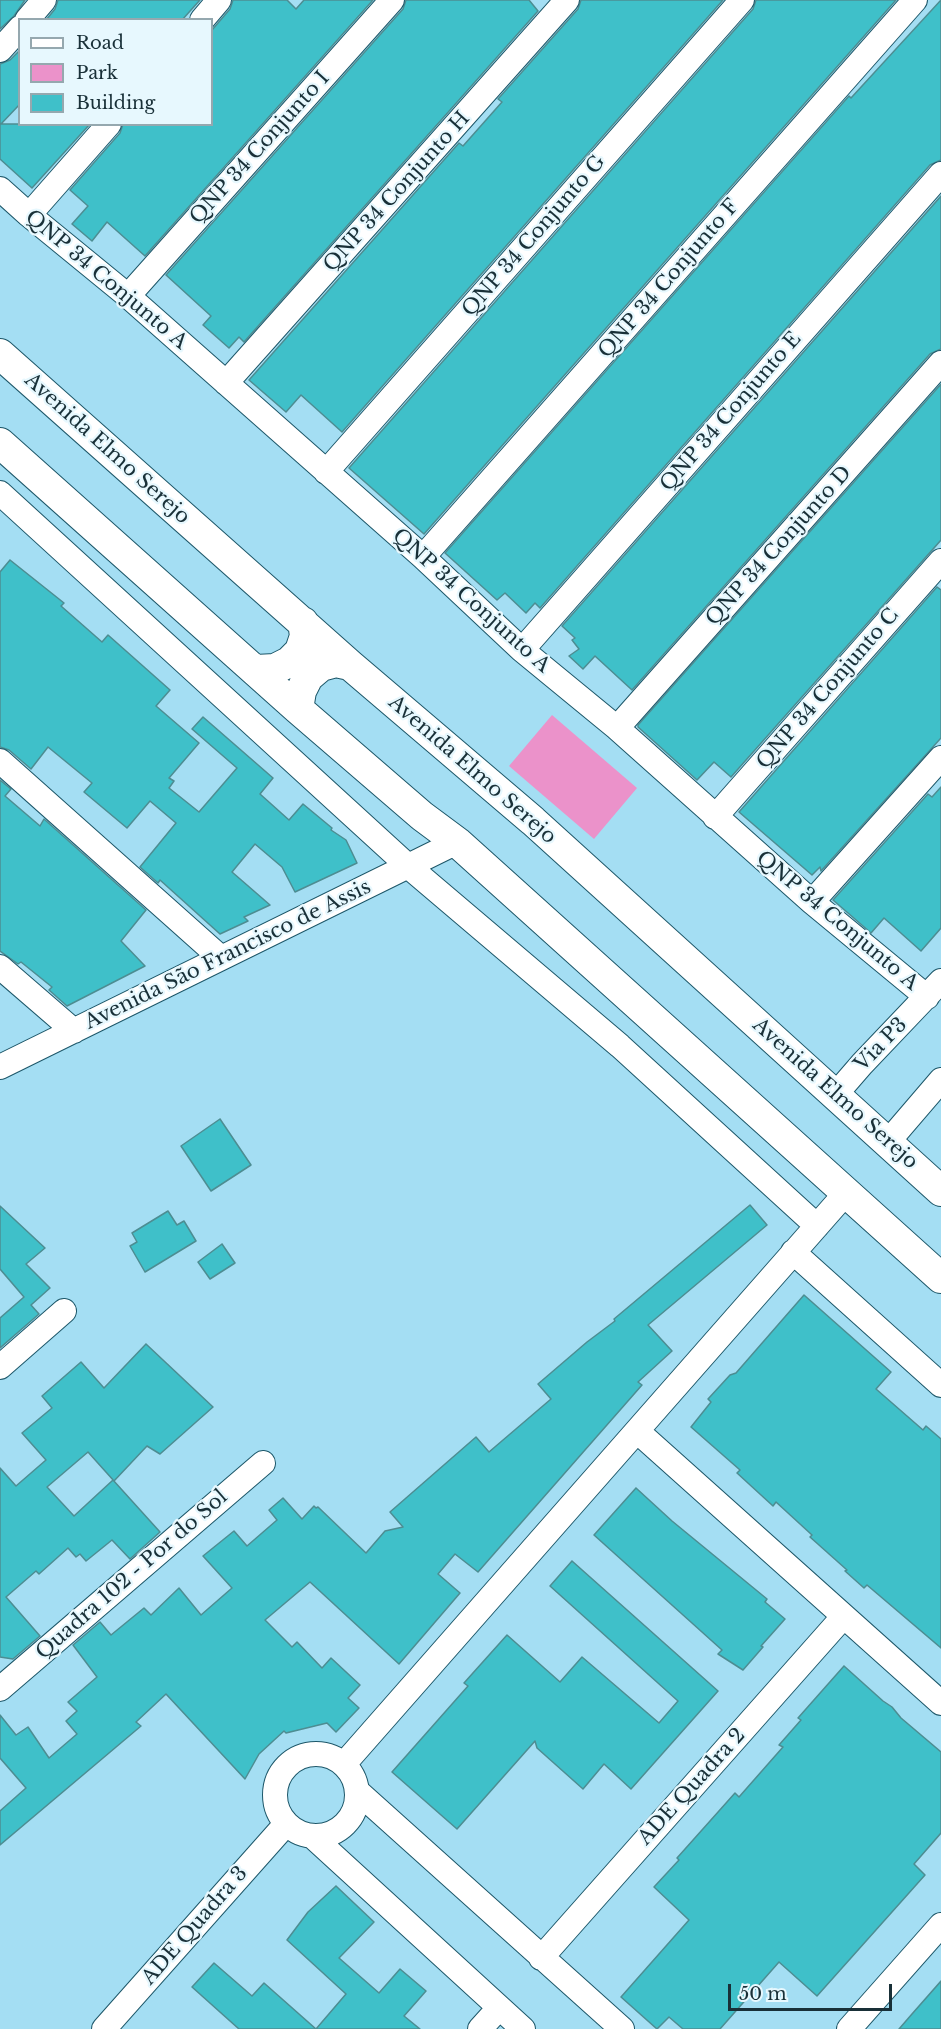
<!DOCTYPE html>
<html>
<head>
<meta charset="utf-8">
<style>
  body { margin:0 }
  #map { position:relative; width:941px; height:2029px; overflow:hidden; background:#a4def3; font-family:"Libre Baskerville",serif }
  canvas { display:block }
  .legend { position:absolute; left:18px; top:18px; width:195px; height:108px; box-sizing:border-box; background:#e7f8fe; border:2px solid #95a8af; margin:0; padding:8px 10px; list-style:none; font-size:18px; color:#193038 }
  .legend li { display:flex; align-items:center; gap:12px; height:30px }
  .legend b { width:30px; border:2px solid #95a8af }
  .scale { position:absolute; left:728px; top:1984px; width:164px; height:27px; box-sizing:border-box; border:3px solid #193038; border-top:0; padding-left:8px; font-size:18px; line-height:21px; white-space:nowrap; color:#193038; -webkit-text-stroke:4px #e7f8fe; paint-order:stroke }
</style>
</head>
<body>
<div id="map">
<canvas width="941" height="2029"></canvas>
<ul class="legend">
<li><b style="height:8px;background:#fff"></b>Road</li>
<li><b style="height:16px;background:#eb92ca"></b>Park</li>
<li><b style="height:16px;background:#3fc0c9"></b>Building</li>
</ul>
<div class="scale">50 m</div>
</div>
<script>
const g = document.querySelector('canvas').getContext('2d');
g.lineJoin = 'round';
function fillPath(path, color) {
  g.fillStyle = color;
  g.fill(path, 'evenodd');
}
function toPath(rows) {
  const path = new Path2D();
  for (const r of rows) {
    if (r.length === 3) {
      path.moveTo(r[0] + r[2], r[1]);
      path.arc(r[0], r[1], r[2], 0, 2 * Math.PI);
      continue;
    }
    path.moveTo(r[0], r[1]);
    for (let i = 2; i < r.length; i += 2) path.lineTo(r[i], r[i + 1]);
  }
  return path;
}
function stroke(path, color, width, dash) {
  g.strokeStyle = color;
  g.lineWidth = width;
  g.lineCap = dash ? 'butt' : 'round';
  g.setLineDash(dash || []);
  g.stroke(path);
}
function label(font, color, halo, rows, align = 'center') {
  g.font = font + ' "Libre Baskerville",serif';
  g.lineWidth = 4.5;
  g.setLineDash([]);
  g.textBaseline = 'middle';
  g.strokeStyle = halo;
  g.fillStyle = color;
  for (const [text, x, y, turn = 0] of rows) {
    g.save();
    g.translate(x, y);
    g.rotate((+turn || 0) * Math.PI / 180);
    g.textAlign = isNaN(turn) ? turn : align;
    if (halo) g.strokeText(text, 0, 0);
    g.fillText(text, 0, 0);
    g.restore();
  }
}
fillPath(toPath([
  [552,715,637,788,594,839,509,766]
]), '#eb92ca');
const building = toPath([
  [0,0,25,0,14,16,0,29,0,0],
  [58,0,200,0,182,20,46,20,55,9,58,0],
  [233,0,287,0,296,9,304,0,373,0,145,256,107,222,92,241,72,224,88,206,70,190,120,133,123,124,212,124,212,30,230,9,233,0],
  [406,0,529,0,538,11,244,342,239,337,229,348,203,325,211,316,166,275,403,9,406,0],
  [581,0,723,0,342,432,301,395,286,412,249,380,459,143,463,146,502,102,498,99,578,9,581,0],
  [756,0,896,0,424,534,349,468,753,9,756,0],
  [941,0,941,160,930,165,540,608,535,603,526,613,505,593,497,600,445,553,849,96,851,98,941,0],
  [20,50,20,104,1,124,90,124,32,188,0,159,0,64,10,60,20,50],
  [941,196,941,349,930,354,632,690,595,656,583,669,569,656,579,649,572,640,575,638,562,626,941,196],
  [941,384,941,540,731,777,714,762,697,780,638,727,638,725,941,384],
  [10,560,64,603,61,606,102,642,108,635,170,690,156,706,199,743,169,778,174,781,169,788,199,812,237,768,192,729,203,717,273,778,260,794,289,820,303,804,332,828,331,830,346,840,357,863,295,892,282,867,255,844,232,872,270,905,244,917,248,921,220,934,160,880,158,883,140,867,176,823,150,801,127,828,84,792,92,783,48,747,31,769,9,750,0,747,0,572,10,560],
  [937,587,941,590,941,738,821,871,820,867,812,875,739,812,937,587],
  [0,780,11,789,5,796,40,826,44,819,146,910,121,941,145,966,67,1006,49,990,52,987,21,962,18,964,0,951,0,780],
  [941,787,941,928,921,951,884,918,871,933,833,900,928,794,932,797,941,787],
  [220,1119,251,1165,211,1191,181,1146,220,1119],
  [750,1205,767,1225,648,1325,672,1351,638,1382,642,1385,478,1572,455,1554,438,1574,460,1593,399,1664,310,1582,265,1620,292,1647,297,1642,322,1668,331,1658,360,1685,348,1698,359,1708,336,1732,327,1723,286,1733,284,1731,259,1754,245,1779,166,1694,136,1722,141,1726,0,1845,0,1811,26,1788,0,1758,0,1715,16,1735,28,1727,49,1758,77,1734,66,1721,77,1711,68,1702,97,1677,73,1645,100,1622,111,1635,144,1608,151,1615,179,1588,201,1615,232,1588,203,1556,234,1531,247,1546,277,1520,269,1510,283,1498,302,1519,314,1506,316,1508,318,1507,366,1553,385,1531,403,1527,390,1512,476,1437,489,1452,551,1399,538,1384,587,1342,615,1321,614,1319,750,1205],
  [0,1206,45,1248,26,1264,50,1288,31,1305,39,1314,0,1348,0,1318,24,1297,0,1269,0,1206],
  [168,1211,177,1225,184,1221,196,1241,145,1272,130,1246,137,1242,132,1233,168,1211],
  [222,1244,235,1263,210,1279,198,1262,222,1244],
  [804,1295,891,1372,876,1389,923,1430,926,1426,941,1439,941,1648,867,1585,864,1588,845,1571,847,1570,810,1537,812,1535,776,1502,773,1506,737,1473,740,1470,691,1427,711,1402,708,1399,730,1375,736,1373,804,1295],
  [146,1344,213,1407,160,1454,147,1446,114,1481,88,1452,47,1487,74,1516,113,1480,160,1532,130,1559,112,1540,86,1561,80,1554,76,1557,68,1548,39,1574,36,1571,6,1597,40,1636,13,1659,0,1657,0,1468,16,1486,46,1460,22,1433,52,1408,42,1396,81,1362,104,1388,146,1344],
  [636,1488,672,1521,767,1599,765,1602,785,1619,761,1646,763,1647,743,1670,718,1654,722,1650,594,1535,636,1488],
  [572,1561,718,1691,631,1789,604,1764,583,1789,537,1748,535,1741,457,1829,392,1772,468,1686,464,1683,507,1635,560,1682,582,1657,659,1723,678,1701,550,1586,572,1561],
  [844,1666,883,1701,892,1707,901,1718,941,1752,941,1833,914,1864,925,1875,817,1996,779,1962,720,2029,683,2029,669,2017,657,2029,621,1997,689,1920,654,1887,679,1860,677,1858,735,1793,739,1797,783,1747,779,1745,801,1720,798,1718,844,1666],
  [336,1886,374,1922,339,1958,379,1993,400,1969,426,1991,404,2016,420,2029,239,2029,192,1987,214,1963,252,1996,264,1983,316,2029,346,1994,287,1940,308,1912,336,1886],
  [941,1981,941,2029,899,2029,912,2014,941,1981]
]);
fillPath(building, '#3fc0c9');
stroke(building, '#4d8d92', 1.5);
const minor = toPath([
  [27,20,44,0],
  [202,20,219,0],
  [0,50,20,28],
  [0,189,29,215,128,296,423,557,522,650,617,728,812,902,927,997],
  [29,215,109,124],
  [128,296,392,0],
  [226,383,567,0],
  [326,472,742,0],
  [0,493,408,866,620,1046,817,1226],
  [423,557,915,0],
  [522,650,941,174],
  [617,728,941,363],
  [0,761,221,958],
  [715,817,941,561],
  [812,902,941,758],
  [0,967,74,1031],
  [0,1067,457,842],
  [836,1094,862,1064,941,981],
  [887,1143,941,1080],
  [793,1252,941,1385],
  [0,1367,64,1311],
  [637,1431,941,1703],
  [0,1689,263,1463],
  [316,1795,41],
  [344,1764,845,1194],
  [357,1791,622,2029],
  [312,1836,523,2029],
  [541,1958,843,1617],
  [104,2029,286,1824],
  [480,2029,499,2008],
  [849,2029,941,1925]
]);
const major = toPath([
  [0,354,350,665,533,821,941,1191],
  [0,443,298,709,422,816,457,842,941,1278],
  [256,670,275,669,289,662,300,651,305,636,303,622],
  [298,709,301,691,308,677,321,666,336,662,350,665]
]);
stroke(minor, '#1d5769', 26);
stroke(major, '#1d5769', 32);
stroke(minor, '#fff', 24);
stroke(major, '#fff', 30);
label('20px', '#193038', '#e7f8fe', [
  ["QNP 34 Conjunto I",260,148,-48],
  ["QNP 34 Conjunto H",397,192,-48],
  ["QNP 34 Conjunto G",534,236,-49],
  ["QNP 34 Conjunto F",669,279,-49],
  ["QNP 34 Conjunto A",106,280,40],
  ["QNP 34 Conjunto E",731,412,-49],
  ["Avenida Elmo Serejo",107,449,42],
  ["QNP 34 Conjunto D",779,546,-48],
  ["QNP 34 Conjunto A",471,601,42],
  ["QNP 34 Conjunto C",828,689,-49],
  ["Avenida Elmo Serejo",472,770,41],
  ["QNP 34 Conjunto A",837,921,40],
  ["Avenida São Francisco de Assis",228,955,-26],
  ["Via P3",881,1045,-46],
  ["Avenida Elmo Serejo",835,1094,42],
  ["Quadra 102 - Por do Sol",132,1575,-41],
  ["ADE Quadra 2",692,1787,-48],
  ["ADE Quadra 3",195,1926,-49]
]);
</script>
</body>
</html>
